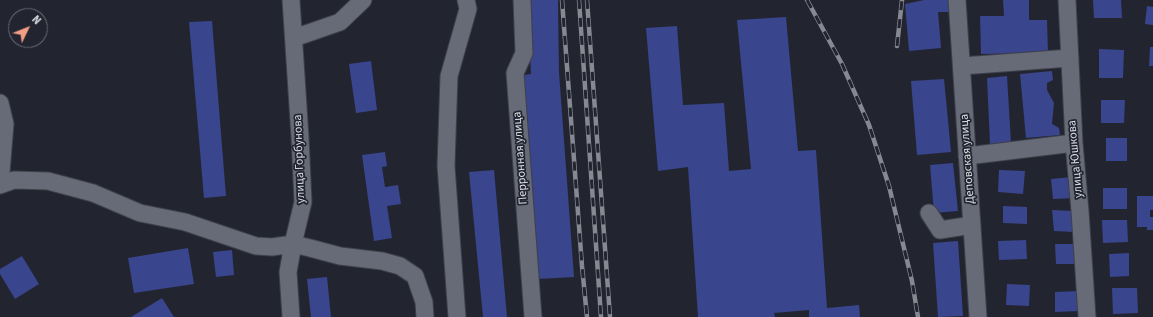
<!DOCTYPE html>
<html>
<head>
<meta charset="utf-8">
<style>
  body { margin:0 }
  #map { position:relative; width:1153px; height:317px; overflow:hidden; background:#222530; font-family:"Source Sans 3",sans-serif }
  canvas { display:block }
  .north { position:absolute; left:8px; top:8px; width:40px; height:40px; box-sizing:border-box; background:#222530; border:1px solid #6c6f79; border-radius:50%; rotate:47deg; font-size:11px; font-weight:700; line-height:16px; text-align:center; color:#dcdee6 }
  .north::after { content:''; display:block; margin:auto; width:14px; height:18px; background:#f39f83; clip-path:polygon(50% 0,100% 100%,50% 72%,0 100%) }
</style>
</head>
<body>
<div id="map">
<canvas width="1153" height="317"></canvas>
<div class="north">N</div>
</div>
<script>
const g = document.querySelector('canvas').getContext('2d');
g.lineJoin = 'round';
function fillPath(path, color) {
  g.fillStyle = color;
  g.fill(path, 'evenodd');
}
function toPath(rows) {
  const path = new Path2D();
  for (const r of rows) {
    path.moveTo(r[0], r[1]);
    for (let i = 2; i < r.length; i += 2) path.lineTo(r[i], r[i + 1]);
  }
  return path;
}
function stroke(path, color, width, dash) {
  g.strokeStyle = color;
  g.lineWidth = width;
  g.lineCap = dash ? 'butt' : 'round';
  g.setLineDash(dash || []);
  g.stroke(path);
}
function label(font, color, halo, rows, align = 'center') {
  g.font = font + ' "Source Sans 3",sans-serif';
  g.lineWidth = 3.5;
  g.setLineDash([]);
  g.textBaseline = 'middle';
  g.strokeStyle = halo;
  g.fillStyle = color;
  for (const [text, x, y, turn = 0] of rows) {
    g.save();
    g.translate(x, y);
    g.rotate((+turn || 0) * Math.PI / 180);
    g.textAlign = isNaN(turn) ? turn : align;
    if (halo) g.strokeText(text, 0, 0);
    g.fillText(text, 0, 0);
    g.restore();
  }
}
fillPath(toPath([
  [527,0,558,0,559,72,574,277,538,279,524,75,531,74],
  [924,0,953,0,953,12,938,12,941,48,909,51,905,4],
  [1003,0,1029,0,1029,20,1047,20,1048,53,981,54,980,16,1004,16],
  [1093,0,1121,0,1122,18,1094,18],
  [1147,6,1153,7,1153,25,1145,24],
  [786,17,798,151,816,150,827,308,859,305,860,317,809,317,809,310,774,313,775,317,698,317,688,167,658,171,646,28,677,26,683,105,724,103,729,171,751,169,737,20],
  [212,21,226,196,204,198,189,22],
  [1150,47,1153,47,1153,66,1149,66],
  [1099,49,1124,50,1123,78,1099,78],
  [371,61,377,110,356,113,349,64],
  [1052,71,1053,80,1047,83,1047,90,1054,103,1052,124,1059,128,1060,135,1026,138,1020,74],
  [1007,76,1011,143,990,144,987,78],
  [944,79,951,152,917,155,911,81],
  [1101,100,1125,100,1124,123,1101,123],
  [1106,138,1127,138,1127,161,1106,161],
  [385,152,387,166,382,167,385,187,398,185,401,204,387,206,392,238,374,241,362,155],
  [953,163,958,211,934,213,930,165],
  [494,170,507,317,483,317,469,172],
  [999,170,1025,171,1023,194,998,192],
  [1072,177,1074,198,1053,199,1051,179],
  [1103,188,1127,188,1127,209,1103,209],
  [1137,196,1153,196,1153,210,1150,210,1150,217,1153,217,1153,230,1147,230,1147,227,1137,227],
  [1003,206,1027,207,1027,224,1003,223],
  [1052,210,1074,211,1074,232,1054,231],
  [1102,220,1127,220,1128,242,1103,243],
  [1026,240,1027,259,999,260,998,241],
  [958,241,963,316,938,317,933,243],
  [1055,244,1077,244,1078,264,1056,264],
  [188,248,194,284,134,293,128,258],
  [232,250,234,275,216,277,213,252],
  [1129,253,1129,276,1110,277,1109,254],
  [22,256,39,284,15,299,0,274,0,269],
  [327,277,331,317,311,317,307,279],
  [1007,284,1030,285,1029,306,1006,305],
  [1112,288,1137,288,1138,313,1113,314],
  [1079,291,1080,311,1055,312,1055,292],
  [162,298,174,317,131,317]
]), '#39458c');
const minor = toPath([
  [522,0,524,53,515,73,533,317],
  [957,0,978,317],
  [1067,0,1074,143,1080,211,1087,317],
  [294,38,340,22,363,0],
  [962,66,1070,58],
  [0,103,5,124,0,185],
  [967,156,1074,143],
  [0,185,14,180,48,181,93,193,140,213,185,222,256,246,272,247,293,244,310,248,340,256,382,261,400,266,415,276,424,302,425,317],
  [929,213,940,230,972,225],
  [291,317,288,272,293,244,303,202,300,137,291,0],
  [457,317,446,166,449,76,468,9,466,0]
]);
stroke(minor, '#3e4049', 19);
stroke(minor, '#676a77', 17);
const rail = toPath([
  [562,0,582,266,587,317],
  [579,0,601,317],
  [587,0,610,317],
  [807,0,842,64,869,125,889,186,912,281,918,317],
  [897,46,902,0]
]);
stroke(rail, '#868992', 4.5);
stroke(rail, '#222530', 3, [9]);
label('12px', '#dcdee6', '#222530', [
  ["Перронная улица",521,158,-94],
  ["улица Горбунова",300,159,-92],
  ["Деповская улица",968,159,-94],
  ["улица Юшкова",1076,159,-95]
]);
</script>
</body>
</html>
